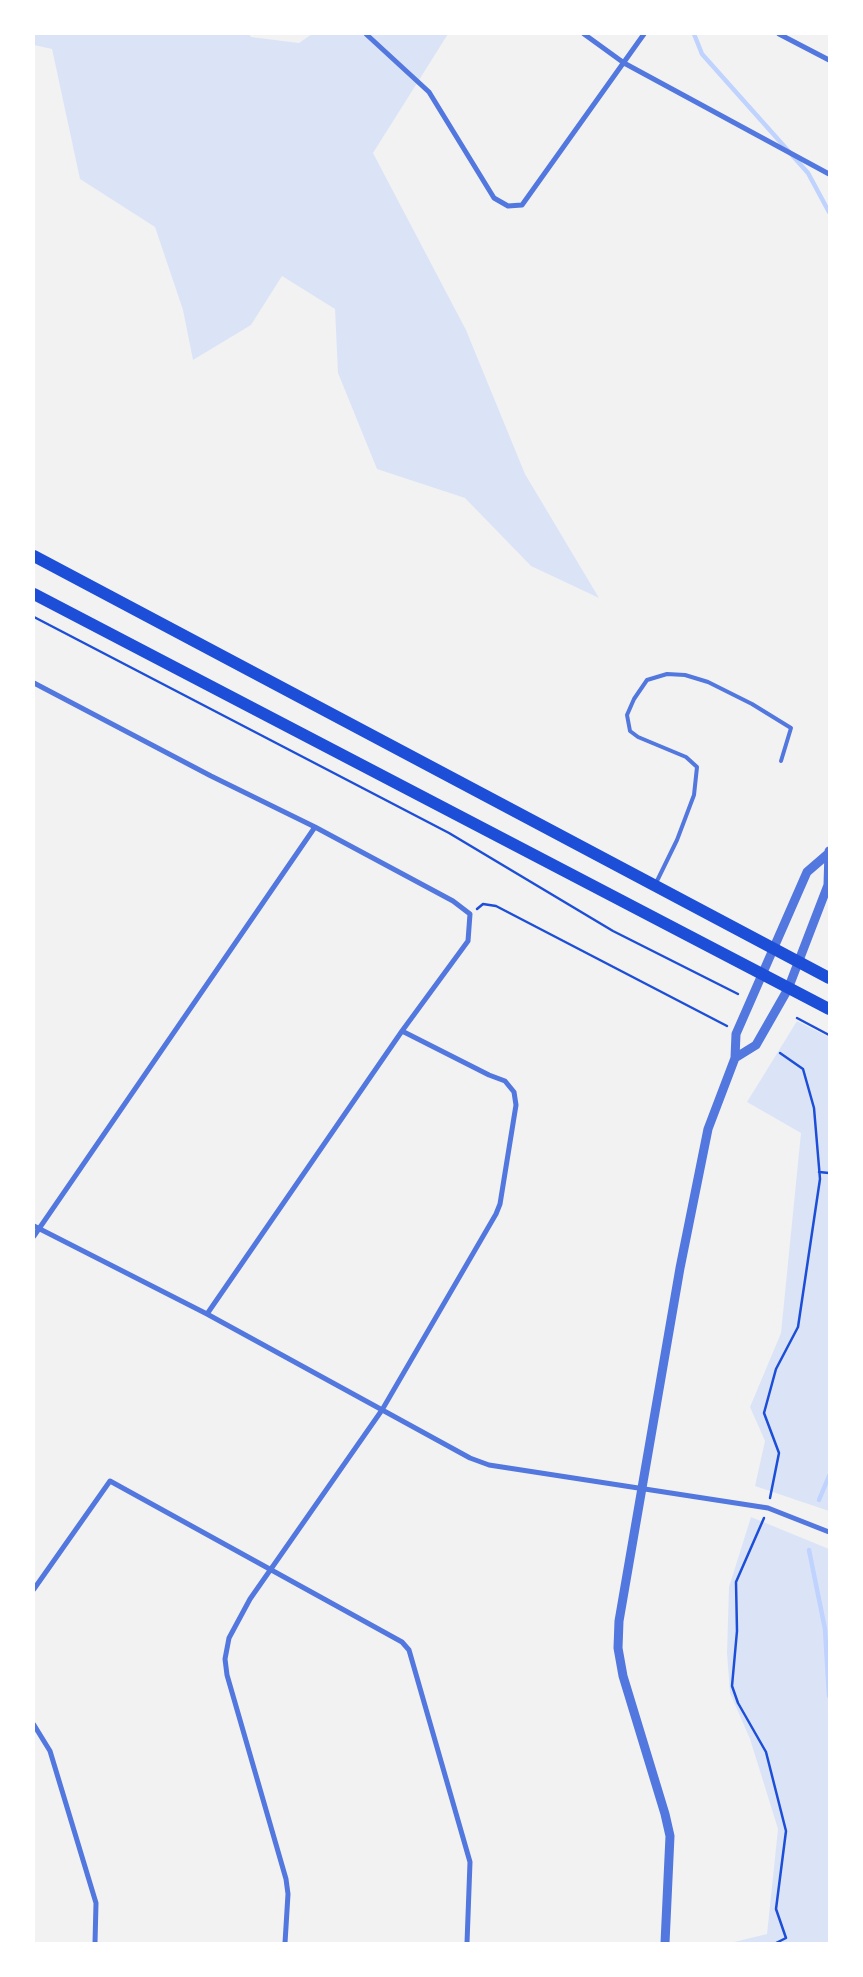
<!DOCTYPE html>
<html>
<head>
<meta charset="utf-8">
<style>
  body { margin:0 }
  #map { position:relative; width:863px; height:1977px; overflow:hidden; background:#f2f2f2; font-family:Arial,sans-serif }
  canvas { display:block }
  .frame { position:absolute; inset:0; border:35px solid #fff; pointer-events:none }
</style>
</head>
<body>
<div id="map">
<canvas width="863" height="1977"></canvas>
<div class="frame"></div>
</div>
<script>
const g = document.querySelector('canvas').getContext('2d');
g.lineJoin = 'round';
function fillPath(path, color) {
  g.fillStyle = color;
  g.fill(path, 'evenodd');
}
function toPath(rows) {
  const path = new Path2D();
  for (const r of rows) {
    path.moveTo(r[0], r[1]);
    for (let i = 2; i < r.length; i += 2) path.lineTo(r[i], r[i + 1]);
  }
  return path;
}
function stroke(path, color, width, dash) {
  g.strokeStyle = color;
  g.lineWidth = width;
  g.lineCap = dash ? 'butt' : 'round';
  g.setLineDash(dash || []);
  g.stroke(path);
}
fillPath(toPath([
  [34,34,249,34,251,37,299,43,312,34,448,34,373,153,466,330,525,474,599,598,531,566,465,498,377,469,338,373,335,309,282,276,251,325,193,360,183,310,155,227,80,179,52,49,34,45],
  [797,1021,829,1037,829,1511,755,1486,765,1441,750,1407,781,1333,801,1133,747,1102],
  [751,1517,829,1549,829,1943,730,1943,767,1934,778,1829,750,1739,730,1693,727,1653,729,1587]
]), '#dbe4f7');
stroke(toPath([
  [694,34,702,54,808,173,829,212],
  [819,1500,829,1476],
  [809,1550,825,1629,829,1696]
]), '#bfd3fe', 4.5);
stroke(toPath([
  [34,617,449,833,613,931,738,994],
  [477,909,483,904,496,906,727,1026],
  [797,1018,829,1035],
  [819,1172,829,1173],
  [770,1498,779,1453,764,1413,776,1369,798,1327,820,1179,814,1108,803,1069,780,1053],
  [764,1518,736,1582,737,1631,732,1686,738,1703,766,1752,786,1831,776,1909,786,1938,776,1943]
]), '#1d4ed8', 2.5);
stroke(toPath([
  [656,883,677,840,694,795,697,767,686,757,638,737,630,731,627,715,634,699,647,680,667,674,685,675,708,682,752,704,791,728,781,761]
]), '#5277de', 4);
stroke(toPath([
  [366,34,429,92,494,198,508,206,522,205,644,34],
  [584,34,624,63,829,174],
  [779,34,829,60],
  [34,683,211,776,315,827,453,901,470,914,468,941,402,1031,207,1314],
  [34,1226,207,1314,470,1458,489,1465,768,1508,829,1532],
  [34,1236,315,827],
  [34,1589,110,1481,402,1642,409,1650,470,1862,467,1943],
  [34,1725,50,1751,96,1903,95,1943],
  [285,1943,288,1894,286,1879,227,1675,225,1659,229,1638,250,1599,382,1410,496,1214,500,1204,516,1105,514,1092,505,1081,489,1075,402,1031]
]), '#5277de', 5);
stroke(toPath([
  [735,1058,756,1045,788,989,828,885,829,851],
  [665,1943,670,1836,665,1814,623,1676,618,1648,619,1621,680,1268,708,1129,735,1058,736,1034,807,872,829,853]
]), '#5277de', 9);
stroke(toPath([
  [34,556,829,978],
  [34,594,829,1009]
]), '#1d4ed8', 12);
</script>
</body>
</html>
